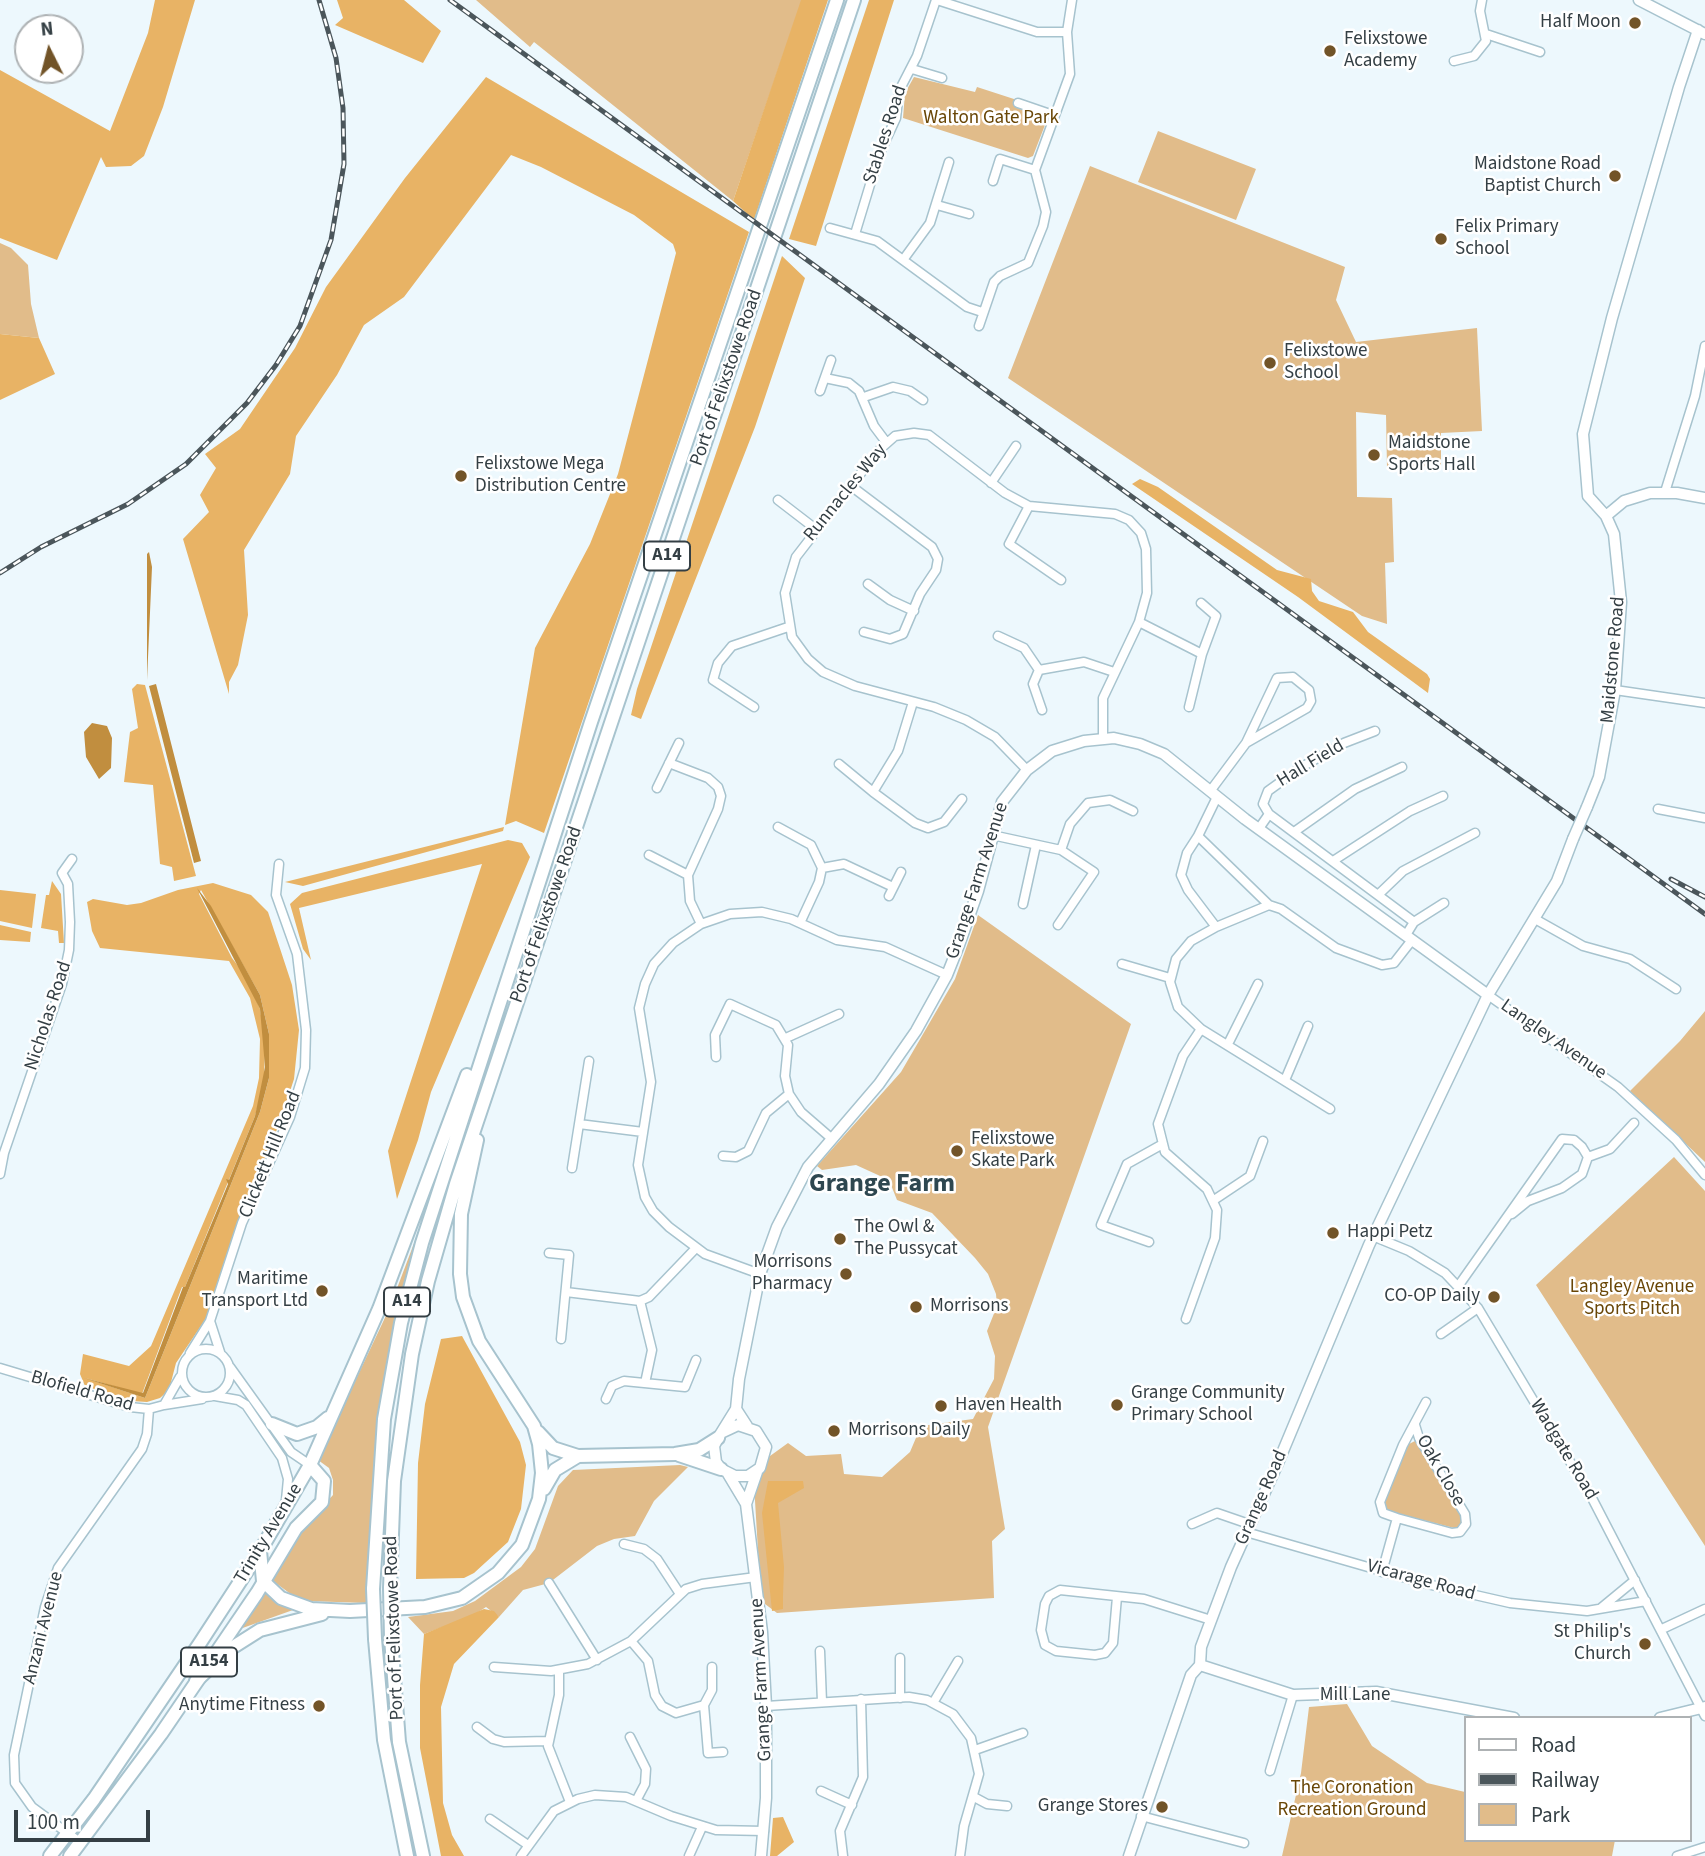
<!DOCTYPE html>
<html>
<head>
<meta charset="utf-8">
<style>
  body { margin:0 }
  #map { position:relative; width:1705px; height:1856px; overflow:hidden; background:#edf8fd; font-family:"Source Sans 3",sans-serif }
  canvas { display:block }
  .legend { position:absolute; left:1464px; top:1716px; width:228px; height:126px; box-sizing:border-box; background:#fff; border:2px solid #aeb2b4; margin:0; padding:9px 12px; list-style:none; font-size:21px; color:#343f44 }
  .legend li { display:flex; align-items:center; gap:14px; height:35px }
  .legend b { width:35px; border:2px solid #aeb2b4 }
  .north { position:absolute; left:14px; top:14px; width:70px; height:70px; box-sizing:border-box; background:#fff; border:2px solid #aeb2b4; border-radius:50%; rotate:354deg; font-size:19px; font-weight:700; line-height:28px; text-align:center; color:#343f44 }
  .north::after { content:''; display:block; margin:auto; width:24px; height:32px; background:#725428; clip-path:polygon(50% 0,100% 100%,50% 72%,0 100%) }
  .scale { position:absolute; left:14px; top:1810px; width:136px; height:32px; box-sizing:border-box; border:4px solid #343f44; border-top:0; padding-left:9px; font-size:21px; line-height:24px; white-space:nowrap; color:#343f44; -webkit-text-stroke:5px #fff; paint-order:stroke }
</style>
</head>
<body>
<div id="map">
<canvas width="1705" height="1856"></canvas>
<ul class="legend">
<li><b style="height:9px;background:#fff"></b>Road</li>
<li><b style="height:9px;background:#4b565b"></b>Railway</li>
<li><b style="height:19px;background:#e1bc8a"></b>Park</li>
</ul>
<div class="north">N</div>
<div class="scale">100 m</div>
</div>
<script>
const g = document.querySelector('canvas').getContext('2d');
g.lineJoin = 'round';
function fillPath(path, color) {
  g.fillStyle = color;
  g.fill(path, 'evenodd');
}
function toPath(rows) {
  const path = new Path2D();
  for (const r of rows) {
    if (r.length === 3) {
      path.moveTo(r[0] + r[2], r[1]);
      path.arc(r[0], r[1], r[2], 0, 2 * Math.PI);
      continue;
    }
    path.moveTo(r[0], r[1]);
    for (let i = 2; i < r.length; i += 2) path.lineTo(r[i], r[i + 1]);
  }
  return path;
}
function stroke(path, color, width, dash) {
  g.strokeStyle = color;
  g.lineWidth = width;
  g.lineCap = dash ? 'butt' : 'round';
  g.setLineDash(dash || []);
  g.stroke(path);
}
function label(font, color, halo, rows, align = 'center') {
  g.font = font + ' "Source Sans 3",sans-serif';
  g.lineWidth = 5;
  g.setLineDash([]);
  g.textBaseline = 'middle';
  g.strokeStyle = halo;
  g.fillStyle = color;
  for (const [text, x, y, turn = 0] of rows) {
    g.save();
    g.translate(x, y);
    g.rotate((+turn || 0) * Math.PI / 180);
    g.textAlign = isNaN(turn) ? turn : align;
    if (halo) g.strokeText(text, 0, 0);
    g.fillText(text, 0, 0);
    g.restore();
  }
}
fillPath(toPath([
  [476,0,802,0,733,201,534,42,530,47],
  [914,77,975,92,977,87,1017,100,1015,106,1044,117,1045,125,1033,156,1028,158,903,118,905,93],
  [1158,131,1256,169,1236,220,1138,182],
  [1090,166,1345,267,1336,300,1356,342,1477,328,1482,431,1441,433,1441,466,1387,467,1386,415,1356,412,1357,497,1392,498,1394,562,1385,563,1387,624,1362,616,1008,378],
  [0,243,11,248,28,265,31,304,39,338,0,334],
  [978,915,1131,1024,988,1427,1005,1529,992,1541,994,1598,777,1613,761,1601,754,1484,770,1456,788,1443,806,1456,841,1454,844,1474,882,1477,910,1452,921,1426,973,1419,994,1379,995,1356,987,1331,997,1306,996,1294,988,1274,975,1258,932,1213,897,1200,889,1180,856,1165,822,1170,817,1166,901,1072,955,979],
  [1705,1011,1705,1162,1630,1091,1680,1041],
  [1674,1157,1705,1191,1705,1546,1536,1285],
  [428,1206,379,1420,366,1603,307,1601,292,1595,269,1578,298,1533,333,1495,333,1480,329,1468,318,1460,390,1307],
  [1415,1441,1462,1515,1463,1523,1458,1529,1384,1510,1383,1502,1407,1445],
  [680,1465,688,1467,654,1501,635,1536,614,1539,597,1546,549,1583,523,1590,499,1617,486,1607,474,1615,424,1634,408,1617,453,1611,475,1601,521,1567,535,1549,558,1486,573,1470],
  [263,1589,270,1598,293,1610,237,1630],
  [1347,1704,1372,1746,1427,1783,1465,1792,1465,1840,1615,1840,1612,1856,1282,1856,1301,1773,1309,1707]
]), '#e1bc8a');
fillPath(toPath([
  [155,0,195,0,163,107,144,156,131,166,106,167,101,157,57,260,0,238,0,70,110,131,148,33],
  [337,0,404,0,441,31,423,63,335,25,343,18],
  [801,0,828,0,754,220,733,201],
  [869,0,894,0,816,246,789,239],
  [486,77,749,232,544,833,516,821,505,825,535,648,590,544,618,474,676,253,673,244,634,215,541,167,511,155,404,297,364,325,337,375,296,436,290,474,244,550,248,615,238,665,229,682,229,694,183,539,209,512,200,495,216,468,205,454,240,429,295,348,326,287,405,178],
  [782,256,805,278,755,427,641,719,631,715,637,689],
  [0,334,39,338,55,374,0,400],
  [1140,479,1158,487,1277,570,1311,579,1312,591,1319,601,1353,612,1368,632,1427,674,1430,679,1428,693,1298,597,1132,484],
  [137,684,145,685,196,876,174,881,172,867,160,864,153,785,124,782,130,732,138,728,132,689],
  [504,827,503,831,303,886,285,882],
  [508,840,522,843,530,857,431,1092,418,1140,397,1199,388,1151,482,864,299,908,311,960,303,949,290,904,302,893],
  [52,881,61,894,64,943,59,943,58,931,41,928,46,895,49,895],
  [213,883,251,895,268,912,292,985,299,1030,294,1079,280,1122,235,1231,207,1317,176,1363,169,1390,160,1398,147,1402,132,1401,85,1386,80,1374,83,1354,129,1366,151,1346,253,1106,259,1078,260,1039,250,998,229,961,100,948,92,931,87,902,93,899,127,905,141,903,178,890],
  [201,890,260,995,269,1034,269,1078,260,1112,145,1398,85,1378,142,1394,182,1287,185,1287,255,1116,264,1083,265,1043,260,1009,245,975,232,958,199,894],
  [0,890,36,894,32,928,0,921],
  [0,925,31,932,30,942,0,940],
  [462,1336,520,1442,526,1465,521,1509,508,1542,474,1573,464,1578,416,1579,418,1463,425,1404,441,1339],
  [768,1481,803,1481,804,1488,778,1503,784,1567,783,1596,783,1609,772,1611,762,1513],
  [484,1609,494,1611,499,1617,454,1664,441,1707,443,1803,452,1835,464,1856,441,1856,420,1748,420,1685,424,1634],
  [783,1817,794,1842,777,1856,770,1856,773,1818]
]), '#e8b365');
fillPath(toPath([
  [149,552,152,567,147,680,147,554],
  [156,684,201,861,194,863,149,686],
  [92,723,107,726,112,738,111,768,99,779,86,757,84,732],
  [197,888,211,906,260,995,269,1034,269,1078,260,1112,145,1398,84,1378,143,1393,183,1287,185,1287,228,1184,226,1179,229,1180,255,1116,265,1067,260,1009]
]), '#c18e3f');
const minor = toPath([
  [937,0,1037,32,1067,32],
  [1486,34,1540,52],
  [1454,61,1474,56,1486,41,1480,11,1482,0],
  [912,69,942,78],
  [1018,103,1053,115],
  [993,181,1000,159,1035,170],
  [937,205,969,214],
  [830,228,877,241,967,307,982,312],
  [855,234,879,155,896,118,899,91,917,56,936,0],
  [903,260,930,223,949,162],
  [979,326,994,282,1000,276,1028,263,1043,226,1046,212,1035,170,1070,74,1067,32,1072,0],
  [825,378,849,383,859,391,874,426,886,442],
  [820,391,831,360],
  [864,397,893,387,910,391,923,400],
  [991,483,1016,446],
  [851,486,932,547,938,559,936,570,920,594,903,634,890,639,864,632],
  [1665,492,1695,396,1705,346],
  [778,500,817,530],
  [1029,506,1009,544,1061,580],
  [868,584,890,600,914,611],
  [1139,622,1202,654],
  [998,636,1024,648,1039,670,1084,662,1114,672],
  [1039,670,1033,684,1042,710],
  [1615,690,1705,703],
  [913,702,898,751,873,792,915,823,928,828,944,822,962,799],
  [754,707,713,680,718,663,732,646,788,627],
  [1189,707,1202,654,1216,616,1201,603],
  [1375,731,1344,743,1300,768,1268,791,1263,804,1269,814,1414,922],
  [669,763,708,778,718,787,721,796,718,809,688,875,690,901,701,924],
  [839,764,873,792],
  [1027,770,995,737,966,720,934,707,855,686,823,672,808,659,792,637,785,593,796,557,878,451,895,436,914,433,929,435,1005,493,1029,506,1115,514,1129,520,1141,533,1146,549,1147,593,1139,622,1103,698,1103,738],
  [657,788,679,743],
  [1211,790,1246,743,1277,678,1293,677,1309,690,1311,701,1307,708,1246,743],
  [1217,797,1198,836,1269,905,1281,909,1336,948,1382,965,1394,963,1412,940],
  [1658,809,1705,818],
  [778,827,811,845,822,868,819,882,800,923],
  [1260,827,1269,814],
  [1294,832,1355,789,1402,767],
  [992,835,1061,850,1094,872,1058,925],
  [1198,836,1187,853,1181,875,1188,890,1216,927,1269,905],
  [1061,850,1070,824,1088,803,1110,800,1133,811],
  [649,855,688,875],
  [1333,861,1410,811,1443,796],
  [822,868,844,864,893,887],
  [1379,894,1403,871,1475,833],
  [889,896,901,872],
  [1023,904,1036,845],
  [1535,919,1583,946,1630,959,1676,989],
  [1216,927,1191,941,1176,959,1170,982,1178,1007,1201,1029,1330,1109],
  [1406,935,1414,922,1444,903],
  [1122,964,1170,978],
  [1488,995,1618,1087,1676,1140,1705,1175],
  [786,1038,839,1014],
  [1228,1044,1258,984],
  [716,1057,715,1035,730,1004,776,1025,788,1045,785,1076,789,1094,801,1112,831,1138],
  [1285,1080,1308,1026],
  [579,1124,643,1132],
  [723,1156,736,1157,748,1151,766,1113,789,1094],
  [1588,1157,1610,1149,1634,1123],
  [572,1168,589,1061],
  [0,1174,4,1153,62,984,69,950,70,922,68,884,62,873,72,859],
  [1214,1200,1250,1176,1263,1141],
  [1375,1237,1409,1251,1445,1273,1478,1308,1593,1500,1705,1716],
  [1149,1242,1101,1225,1127,1164,1161,1145],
  [549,1253,569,1255,561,1339],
  [760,1274,705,1254,669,1227,653,1211,645,1197,638,1165,651,1082,639,1008,645,984,654,964,673,943,701,924,730,914,762,912,791,919,837,940,885,947,947,975],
  [1459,1285,1562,1139,1574,1140,1582,1147,1588,1157,1582,1174,1562,1188,1528,1201,1512,1214],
  [566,1292,640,1301,649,1297,696,1248],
  [640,1301,652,1350,645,1383],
  [1186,1319,1215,1238,1217,1210,1207,1189,1165,1152,1158,1124,1183,1056,1201,1029],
  [210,1321,242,1223,290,1117,305,1068,306,1030,297,954,276,895,279,864],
  [1441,1334,1478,1308],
  [206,1373,24],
  [190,1353,210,1321,220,1352],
  [230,1367,291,1452,310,1465],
  [0,1368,130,1407,149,1409,164,1405],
  [180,1377,164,1405,202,1399],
  [215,1396,238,1400,246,1405,282,1458,288,1479,286,1500],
  [606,1399,612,1386,624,1381,685,1387,696,1360],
  [1397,1518,1452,1533,1460,1532,1466,1524,1465,1514,1419,1438,1415,1425],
  [1192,1524,1217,1513,1249,1524],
  [1246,1532,1427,1584,1510,1603,1587,1611,1646,1601],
  [624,1544,644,1549,657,1559,680,1594],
  [1382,1572,1397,1518,1383,1513,1380,1502,1403,1445,1426,1402],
  [549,1583,597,1660],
  [1117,1597,1113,1643,1105,1653,1095,1655,1056,1651,1045,1645,1041,1630,1045,1604,1049,1596,1060,1590,1144,1599,1211,1620],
  [1601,1608,1635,1580],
  [1662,1629,1705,1609],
  [631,1641,648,1661,655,1695,662,1706,676,1713,704,1705],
  [820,1651,822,1702],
  [900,1658,900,1698],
  [494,1667,551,1671,588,1664,631,1641,686,1589,702,1584,756,1577],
  [712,1667,712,1690,704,1705,708,1753,723,1752],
  [559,1671,559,1695,548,1746,570,1802],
  [933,1703,958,1661],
  [766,1706,909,1697,927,1700,953,1714,971,1738,979,1774,964,1826,960,1856],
  [477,1727,493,1739,504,1742,548,1741],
  [630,1737,646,1769,645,1784,636,1801],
  [975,1750,1023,1733],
  [1270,1771,1293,1695],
  [821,1791,852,1805],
  [974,1797,987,1804,1007,1806],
  [1141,1816,1244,1843],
  [490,1819,528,1845],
  [81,1843,32,1807,15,1783,14,1755,45,1607,58,1568,142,1449,147,1434,149,1409],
  [521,1856,554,1811,578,1799,595,1795,626,1797,671,1816,716,1830,764,1831],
  [689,1856,702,1827],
  [843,1856,840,1831,863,1777,861,1699],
  [1677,1856,1705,1847]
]);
const tertiary = toPath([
  [1639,0,1705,34],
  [1606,516,1624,501,1650,493,1677,493,1705,498],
  [1587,807,1599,777,1615,690,1621,602,1614,534,1606,516,1588,496,1583,434,1612,318,1679,87,1698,30],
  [747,1426,736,1409,739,1379,760,1274,777,1227,808,1167,879,1084,916,1031,947,975,959,945,978,891,1002,802,1027,770,1052,751,1084,741,1114,738,1140,744,1164,754,1245,819,1488,995],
  [723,1432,738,1425,756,1431,766,1447,760,1468,748,1476,735,1476,721,1469,716,1462,714,1446,718,1438,736,1409],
  [728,1474,746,1504,762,1632,766,1706,766,1798,761,1856],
  [746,1504,757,1472],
  [1200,1665,1293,1695,1376,1692,1514,1718],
  [1660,1718,1705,1707],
  [1129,1856,1191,1675,1200,1665,1201,1647,1231,1567,1278,1463,1369,1245,1488,995,1557,881,1573,839]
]);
const primary = toPath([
  [50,1856,94,1799,200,1643,260,1551,310,1465,324,1481,322,1502,296,1528,257,1593,161,1734,70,1856]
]);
const trunk = toPath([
  [272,1424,297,1434,317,1427,328,1418],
  [538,1432,553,1448,578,1456,675,1454,699,1450,718,1438],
  [679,1455,721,1469],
  [310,1465,379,1309,467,1075],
  [544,1489,555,1470,578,1456],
  [260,1551,263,1581,281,1598,311,1609,350,1611,425,1607,462,1598,498,1573,522,1545,539,1499,542,1473,539,1444,534,1426,479,1341,463,1297,460,1274,461,1214,477,1140],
  [390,1588,394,1481,412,1354,428,1281,456,1184,854,0],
  [373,1589,384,1419,401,1323,422,1243,591,722,837,0],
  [391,1638,399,1742,423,1856],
  [375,1639,384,1740,407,1856],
  [196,1681,230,1649,260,1630,322,1614]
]);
stroke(minor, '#a7c3ce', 11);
stroke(tertiary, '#a7c3ce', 13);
stroke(primary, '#a7c3ce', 16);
stroke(trunk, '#a7c3ce', 16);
stroke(minor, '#fff', 8);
stroke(tertiary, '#fff', 10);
stroke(primary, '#fff', 12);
stroke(trunk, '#fff', 12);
const rail = toPath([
  [450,0,1705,914],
  [0,573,41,547,128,504,186,464,247,403,276,365,300,326,331,240,344,164,343,108,336,58,319,0],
  [1671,879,1705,897]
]);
stroke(rail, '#4b565b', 5);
stroke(rail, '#fff', 2.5, [8]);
const tertiaryBridge = toPath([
  [1573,839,1587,807]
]);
const trunkBridge = toPath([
  [390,1588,391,1638],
  [373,1589,375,1639]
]);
stroke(tertiaryBridge, '#a7c3ce', 13, []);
stroke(trunkBridge, '#a7c3ce', 16, []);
stroke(tertiaryBridge, '#fff', 10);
stroke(trunkBridge, '#fff', 12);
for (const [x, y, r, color] of [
  [1635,23,7,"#725428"],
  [1330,51,7,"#725428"],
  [1615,176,7,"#725428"],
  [1441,239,7,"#725428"],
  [1270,363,7,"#725428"],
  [1374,455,7,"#725428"],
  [461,476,7,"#725428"],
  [957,1151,7,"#725428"],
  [1333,1233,7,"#725428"],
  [840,1239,7,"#725428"],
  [846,1274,7,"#725428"],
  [322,1291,7,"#725428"],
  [1494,1297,7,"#725428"],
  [916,1307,7,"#725428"],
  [1117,1405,7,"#725428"],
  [941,1406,7,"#725428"],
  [834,1431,7,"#725428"],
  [1645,1644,7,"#725428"],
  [319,1706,7,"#725428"],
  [1162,1807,7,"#725428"]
]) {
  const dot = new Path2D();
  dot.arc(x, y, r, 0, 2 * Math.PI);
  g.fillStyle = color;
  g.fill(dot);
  stroke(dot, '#fff', 2.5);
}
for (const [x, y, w] of [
  [667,556,46],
  [407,1302,46],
  [209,1662,56]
]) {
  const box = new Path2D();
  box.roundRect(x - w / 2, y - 14.5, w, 29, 5);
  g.fillStyle = '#fff';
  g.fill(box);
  stroke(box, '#343f44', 2);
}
label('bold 18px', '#343f44', null, [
  ["A14",667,556],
  ["A14",407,1302],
  ["A154",209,1662]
]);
label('19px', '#343f44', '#fff', [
  ["Half Moon",1621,23,"right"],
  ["Felixstowe",1344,40],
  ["Academy",1344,62],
  ["Maidstone Road",1601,165,"right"],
  ["Baptist Church",1601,187,"right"],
  ["Felix Primary",1455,228],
  ["School",1455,250],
  ["Felixstowe",1284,352],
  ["School",1284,374],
  ["Maidstone",1388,444],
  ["Sports Hall",1388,466],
  ["Felixstowe Mega",475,465],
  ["Distribution Centre",475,487],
  ["Felixstowe",971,1140],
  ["Skate Park",971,1162],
  ["The Owl &",854,1228],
  ["The Pussycat",854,1250],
  ["Happi Petz",1347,1233],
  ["Morrisons",832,1263,"right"],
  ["Pharmacy",832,1285,"right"],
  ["Maritime",308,1280,"right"],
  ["Transport Ltd",308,1302,"right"],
  ["CO-OP Daily",1480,1297,"right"],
  ["Morrisons",930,1307],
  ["Grange Community",1131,1394],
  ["Primary School",1131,1416],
  ["Haven Health",955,1406],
  ["Morrisons Daily",848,1431],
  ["St Philip's",1631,1633,"right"],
  ["Church",1631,1655,"right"],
  ["Anytime Fitness",305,1706,"right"],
  ["Grange Stores",1148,1807,"right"]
], 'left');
label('19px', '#694606', '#fff', [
  ["Walton Gate Park",991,119],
  ["Langley Avenue",1632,1288],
  ["Sports Pitch",1632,1310],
  ["The Coronation",1352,1789],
  ["Recreation Ground",1352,1811]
]);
label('19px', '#343f44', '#fff', [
  ["Stables Road",886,135,-72],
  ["Port of Felixstowe Road",727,378,-71],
  ["Runnacles Way",846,493,-51],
  ["Maidstone Road",1614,660,-85],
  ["Hall Field",1311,764,-31],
  ["Grange Farm Avenue",978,881,-72],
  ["Port of Felixstowe Road",547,915,-71],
  ["Nicholas Road",49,1016,-72],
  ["Langley Avenue",1553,1040,35],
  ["Clickett Hill Road",271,1155,-68],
  ["Blofield Road",82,1392,16],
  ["Wadgate Road",1563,1450,59],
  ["Oak Close",1440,1471,60],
  ["Grange Road",1262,1498,-66],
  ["Trinity Avenue",269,1534,-59],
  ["Vicarage Road",1421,1581,15],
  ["Anzani Avenue",44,1628,-76],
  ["Port of Felixstowe Road",395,1628,-92],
  ["Grange Farm Avenue",762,1680,-93],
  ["Mill Lane",1355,1696]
]);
label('bold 26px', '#2e4750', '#fff', [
  ["Grange Farm",882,1185]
]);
</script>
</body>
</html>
